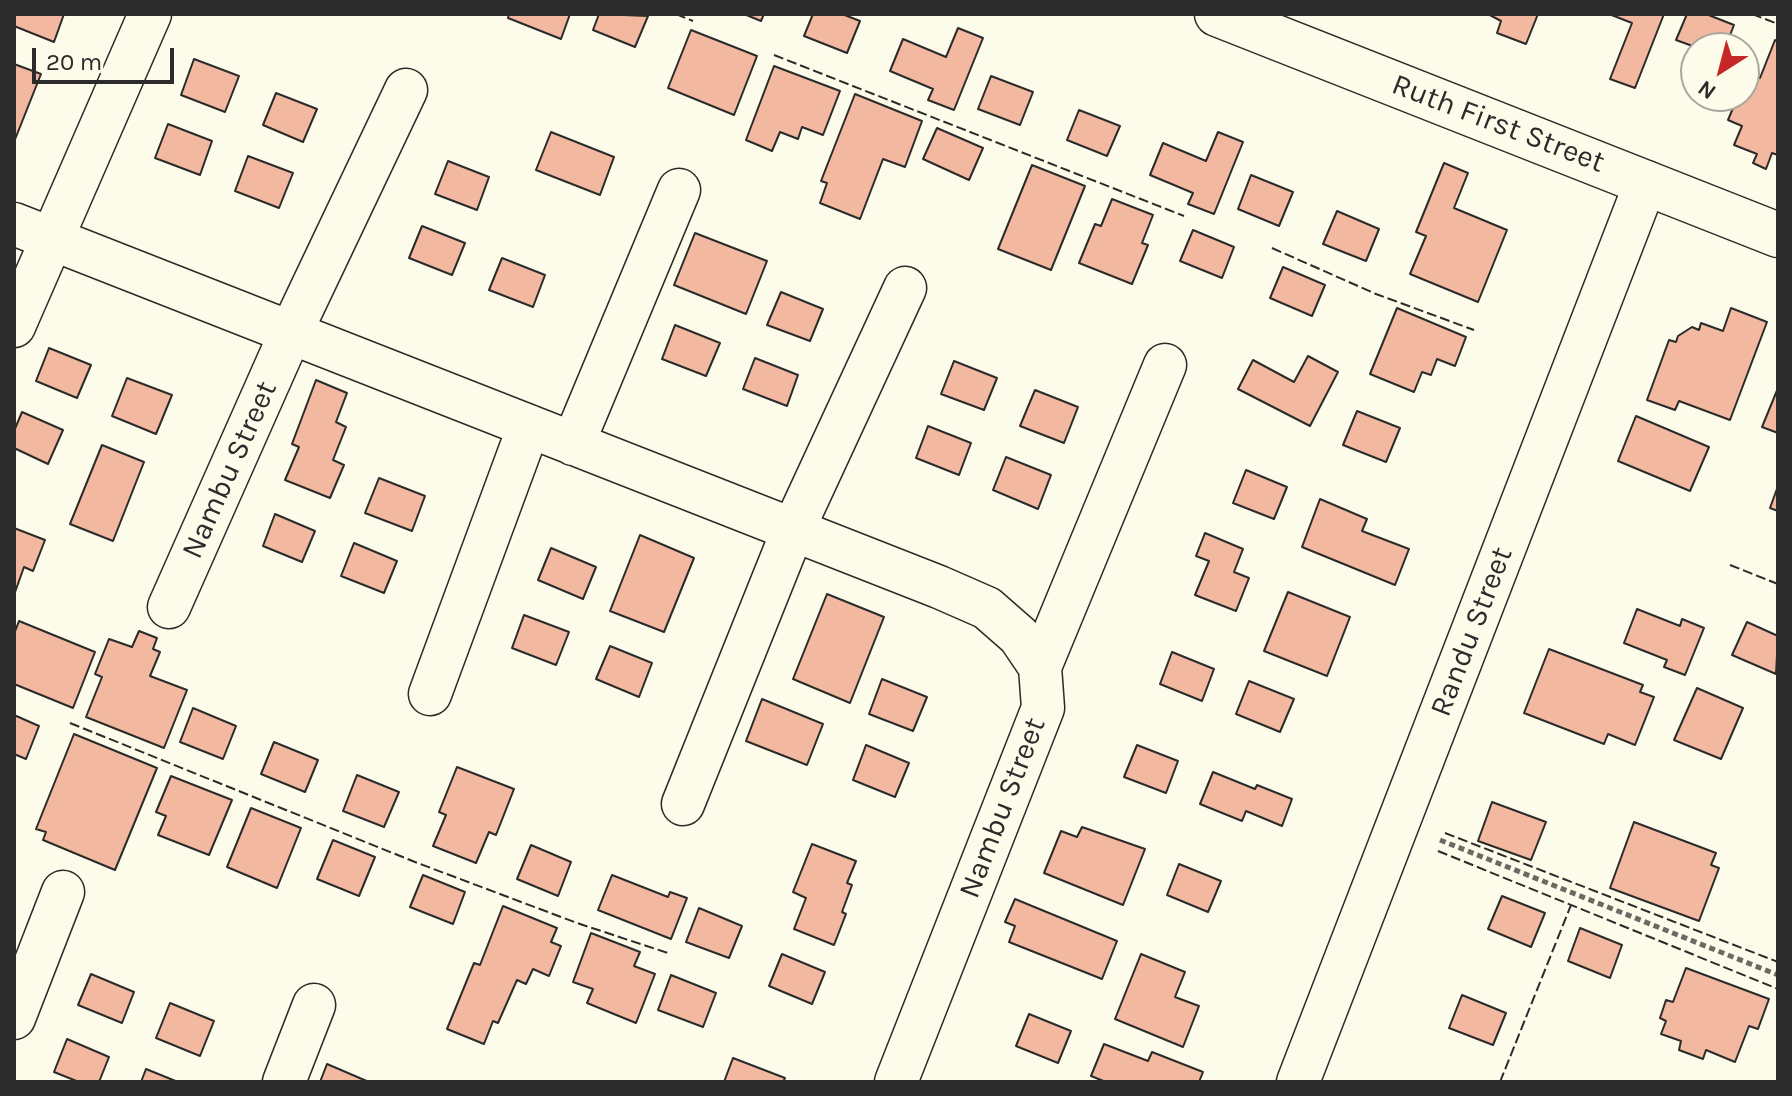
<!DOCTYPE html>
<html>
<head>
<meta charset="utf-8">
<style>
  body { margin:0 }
  #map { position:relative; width:1792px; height:1096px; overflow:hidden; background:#fdfbea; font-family:Karla,sans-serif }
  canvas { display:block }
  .frame { position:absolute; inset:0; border:16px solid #2b2b2b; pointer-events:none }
  .north { position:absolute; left:1680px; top:32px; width:80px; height:80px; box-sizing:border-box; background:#fdfbea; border:2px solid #a9a89e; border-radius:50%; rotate:216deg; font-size:22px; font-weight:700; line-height:32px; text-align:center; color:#2b2b2b }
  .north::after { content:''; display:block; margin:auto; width:28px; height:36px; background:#c62828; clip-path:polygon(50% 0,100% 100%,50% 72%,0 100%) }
  .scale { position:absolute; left:32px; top:48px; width:142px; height:36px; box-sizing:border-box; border:4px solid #2b2b2b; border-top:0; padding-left:10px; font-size:24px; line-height:28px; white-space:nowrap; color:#2b2b2b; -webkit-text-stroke:6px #fdfbea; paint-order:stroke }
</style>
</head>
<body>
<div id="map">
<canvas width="1792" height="1096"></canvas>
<div class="frame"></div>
<div class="north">N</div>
<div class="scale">20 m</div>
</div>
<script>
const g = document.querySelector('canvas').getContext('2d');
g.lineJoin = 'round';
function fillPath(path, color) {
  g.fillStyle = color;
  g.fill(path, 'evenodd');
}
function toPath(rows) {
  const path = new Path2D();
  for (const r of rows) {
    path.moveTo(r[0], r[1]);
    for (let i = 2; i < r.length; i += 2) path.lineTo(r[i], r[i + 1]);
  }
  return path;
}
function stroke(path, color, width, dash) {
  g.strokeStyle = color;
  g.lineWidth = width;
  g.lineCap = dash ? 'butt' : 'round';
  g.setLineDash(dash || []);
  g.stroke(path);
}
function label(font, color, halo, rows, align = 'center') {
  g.font = font + ' Karla,sans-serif';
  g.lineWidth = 6;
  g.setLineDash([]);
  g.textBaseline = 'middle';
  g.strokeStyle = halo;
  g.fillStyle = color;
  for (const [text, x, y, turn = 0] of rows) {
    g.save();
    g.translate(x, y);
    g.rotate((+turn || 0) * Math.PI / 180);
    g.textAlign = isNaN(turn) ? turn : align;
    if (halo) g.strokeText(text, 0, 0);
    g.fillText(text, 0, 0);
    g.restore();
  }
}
const building = toPath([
  [14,14,64,14,54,42,14,26,14,14],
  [509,14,570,14,561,39,508,18,509,14],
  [599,14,648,16,635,47,593,30,599,14],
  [744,14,764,14,761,21,744,14],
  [813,14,842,14,860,21,847,53,804,36,813,14],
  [1488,14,1538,14,1526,44,1497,33,1501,21,1488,14],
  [1609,14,1664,14,1635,88,1610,79,1632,23,1609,14],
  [1687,14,1706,14,1734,25,1725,48,1698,48,1676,40,1687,14],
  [958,28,983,38,954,110,928,100,933,89,890,71,903,39,946,57,958,28],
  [691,30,757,56,734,115,668,88,691,30],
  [1775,40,1778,41,1778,155,1772,153,1766,169,1753,163,1757,154,1734,145,1742,126,1728,120,1738,96,1744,96,1747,73,1760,78,1775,40],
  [194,59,239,76,225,112,181,95,194,59],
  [14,64,41,74,14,142,14,64],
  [774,66,840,91,823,135,802,127,798,139,780,132,772,151,746,140,774,66],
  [991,76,1033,92,1020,125,978,109,991,76],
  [276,93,317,109,303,142,263,125,276,93],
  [855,94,922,121,905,167,883,159,860,219,820,203,827,183,821,181,855,94],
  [1079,110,1120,126,1107,156,1067,140,1079,110],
  [168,124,212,141,200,175,155,158,168,124],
  [937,128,983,148,969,180,923,159,937,128],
  [551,132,614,157,600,195,536,170,551,132],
  [1218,132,1243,142,1214,214,1188,204,1193,193,1150,175,1163,143,1206,161,1218,132],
  [248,156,293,173,279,208,235,191,248,156],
  [448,161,489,177,477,210,435,194,448,161],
  [1444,163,1468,173,1454,208,1507,230,1478,302,1410,274,1426,236,1416,232,1444,163],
  [1032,165,1085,186,1051,270,998,249,1032,165],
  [1251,175,1293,192,1279,226,1238,209,1251,175],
  [1112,199,1153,215,1142,243,1148,245,1132,284,1079,263,1095,224,1101,226,1112,199],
  [1337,211,1379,229,1366,261,1323,244,1337,211],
  [422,226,465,243,452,275,409,258,422,226],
  [1193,230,1234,247,1222,278,1180,261,1193,230],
  [695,233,767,261,746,314,674,285,695,233],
  [502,258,545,275,533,307,489,290,502,258],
  [1283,267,1325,285,1312,316,1270,298,1283,267],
  [781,292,823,309,810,341,767,325,781,292],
  [1397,308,1466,337,1455,366,1437,359,1431,375,1422,372,1414,392,1370,374,1397,308],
  [1731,308,1767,322,1730,420,1679,401,1675,410,1647,400,1669,340,1676,342,1678,336,1692,327,1699,330,1701,323,1723,331,1731,308],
  [675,325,720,343,706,376,662,359,675,325],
  [49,348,91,365,77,398,36,381,49,348],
  [1308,356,1338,372,1310,426,1238,389,1253,360,1294,382,1308,356],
  [755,358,798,375,787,406,743,389,755,358],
  [954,361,997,378,984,410,941,394,954,361],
  [127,378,172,395,156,434,112,416,127,378],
  [316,380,347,393,336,422,346,427,333,460,344,465,330,498,285,480,299,447,292,444,316,380],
  [1778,388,1778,433,1762,427,1778,388],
  [1035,390,1078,407,1064,443,1020,426,1035,390],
  [1357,411,1400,428,1386,462,1343,445,1357,411],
  [22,412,63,430,48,464,14,448,14,431,22,412],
  [1636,416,1709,447,1690,491,1618,461,1636,416],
  [928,426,971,443,959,475,916,458,928,426],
  [102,445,144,462,113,541,70,524,102,445],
  [1006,457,1051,475,1038,509,993,490,1006,457],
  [1246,470,1287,487,1274,519,1233,503,1246,470],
  [379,478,425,496,412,531,365,513,379,478],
  [1778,486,1778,511,1770,508,1778,486],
  [1320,499,1367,519,1362,531,1409,549,1395,585,1302,547,1320,499],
  [275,514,315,531,302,562,263,546,275,514],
  [14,528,45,540,33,571,24,567,14,595,14,528],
  [1205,533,1243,549,1234,572,1249,578,1236,611,1195,595,1209,561,1196,556,1205,533],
  [640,535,694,558,664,632,610,611,640,535],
  [354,543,397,561,384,593,341,576,354,543],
  [551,548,596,567,583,599,538,580,551,548],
  [1288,592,1350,617,1327,676,1264,651,1288,592],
  [827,594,884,617,850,703,793,679,827,594],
  [1637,609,1680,626,1682,619,1704,628,1685,675,1664,667,1667,660,1624,643,1637,609],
  [524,615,569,632,556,665,512,648,524,615],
  [19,621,95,652,73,708,14,684,14,634,19,621],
  [1747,622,1778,636,1776,674,1732,655,1747,622],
  [139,631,157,638,153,649,160,652,150,676,187,690,164,748,86,717,102,677,95,674,109,639,132,647,139,631],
  [610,646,652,663,639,697,596,679,610,646],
  [1549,649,1643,685,1640,692,1654,697,1635,745,1608,734,1604,744,1524,713,1549,649],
  [1172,652,1214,669,1202,701,1160,684,1172,652],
  [882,679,927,697,913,731,869,714,882,679],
  [1249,681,1294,699,1280,732,1236,714,1249,681],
  [1697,688,1743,708,1721,759,1674,740,1697,688],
  [762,699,823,724,807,765,746,741,762,699],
  [193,708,236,726,223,759,180,742,193,708],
  [14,715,39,726,26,759,14,754,14,715],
  [74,734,157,768,115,870,43,840,46,832,36,829,74,734],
  [274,742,318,760,305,792,261,774,274,742],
  [866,745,909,763,895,797,853,780,866,745],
  [1137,745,1178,761,1166,793,1124,777,1137,745],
  [457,767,514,789,496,835,489,832,476,863,433,846,446,815,439,812,457,767],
  [1213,772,1255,789,1257,785,1292,799,1282,826,1246,811,1242,821,1200,804,1213,772],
  [357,775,399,792,384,827,343,811,357,775],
  [171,776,232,800,209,855,158,835,166,816,156,812,171,776],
  [1492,802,1546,822,1531,860,1478,841,1492,802],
  [251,808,301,828,277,888,227,867,251,808],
  [1634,822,1716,853,1711,865,1719,868,1699,921,1610,888,1634,822],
  [1082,827,1145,849,1123,905,1044,873,1061,831,1077,837,1082,827],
  [333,840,375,857,359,896,317,879,333,840],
  [812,844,856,861,847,883,852,885,842,912,846,914,834,945,794,929,806,898,793,892,812,844],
  [531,845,571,862,558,896,517,879,531,845],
  [1179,864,1221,881,1208,912,1167,895,1179,864],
  [423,875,465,892,453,924,410,907,423,875],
  [612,875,668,897,670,892,687,898,671,939,598,910,612,875],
  [1502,896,1545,913,1531,947,1488,929,1502,896],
  [1015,899,1117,941,1102,979,1009,942,1015,926,1005,922,1015,899],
  [503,906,557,928,551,942,561,946,549,976,533,969,526,984,517,980,498,1023,493,1021,484,1044,447,1029,474,963,480,965,503,906],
  [699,908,742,926,729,958,686,942,699,908],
  [1580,928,1622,945,1610,978,1568,961,1580,928],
  [591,933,640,952,634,966,655,974,636,1023,587,1003,593,989,573,982,591,933],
  [782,954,825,972,812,1004,769,986,782,954],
  [1141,954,1185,972,1175,997,1199,1006,1183,1047,1115,1019,1141,954],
  [1686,968,1769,999,1758,1029,1749,1026,1735,1062,1706,1050,1703,1059,1679,1050,1681,1041,1661,1034,1666,1021,1660,1018,1666,1000,1673,1002,1686,968],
  [91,974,134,992,122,1023,78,1005,91,974],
  [671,975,716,993,703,1027,658,1010,671,975],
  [1462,995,1506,1013,1493,1045,1449,1028,1462,995],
  [170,1003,214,1021,200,1056,156,1038,170,1003],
  [1029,1014,1071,1031,1058,1063,1016,1046,1029,1014],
  [67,1039,109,1057,99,1082,79,1082,54,1072,67,1039],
  [1104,1044,1148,1061,1152,1052,1203,1072,1199,1082,1106,1082,1091,1076,1104,1044],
  [733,1058,785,1078,783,1082,724,1082,733,1058],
  [327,1064,369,1082,320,1082,327,1064],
  [146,1069,178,1082,141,1082,146,1069]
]);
fillPath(building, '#f2b8a0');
stroke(building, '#2b2b2b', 2);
const minor = toPath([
  [14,224,939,587,987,608,1019,636,1040,667,1043,708,896,1082],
  [14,326,150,14],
  [573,444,679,190],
  [169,607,291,332,406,90],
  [1040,667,1165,365],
  [430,694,529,426],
  [683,804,793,530,905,288],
  [14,1018,63,892],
  [284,1082,314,1005],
  [1298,1082,1646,182]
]);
const tertiary = toPath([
  [1217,14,1778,235]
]);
stroke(minor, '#2b2b2b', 45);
stroke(tertiary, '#2b2b2b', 47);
stroke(toPath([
  [1440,840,1778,975]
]), '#6a6964', 5, [6, 4]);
stroke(minor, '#fdfbea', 42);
stroke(tertiary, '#fdfbea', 44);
stroke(toPath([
  [676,14,693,21],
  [1752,14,1778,24],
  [774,55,1184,216],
  [1272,248,1376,294,1474,330],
  [1730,565,1778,584],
  [70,723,415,862,577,923,668,953],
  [1445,833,1778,962],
  [1438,851,1778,989],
  [1500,1082,1571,905]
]), '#2b2b2b', 2, [10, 4]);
label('30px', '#2b2b2b', '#fdfbea', [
  ["Ruth First Street",1498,124,21],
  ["Nambu Street",230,470,-66],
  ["Randu Street",1472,632,-69],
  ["Nambu Street",1003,808,-69]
]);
</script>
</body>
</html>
